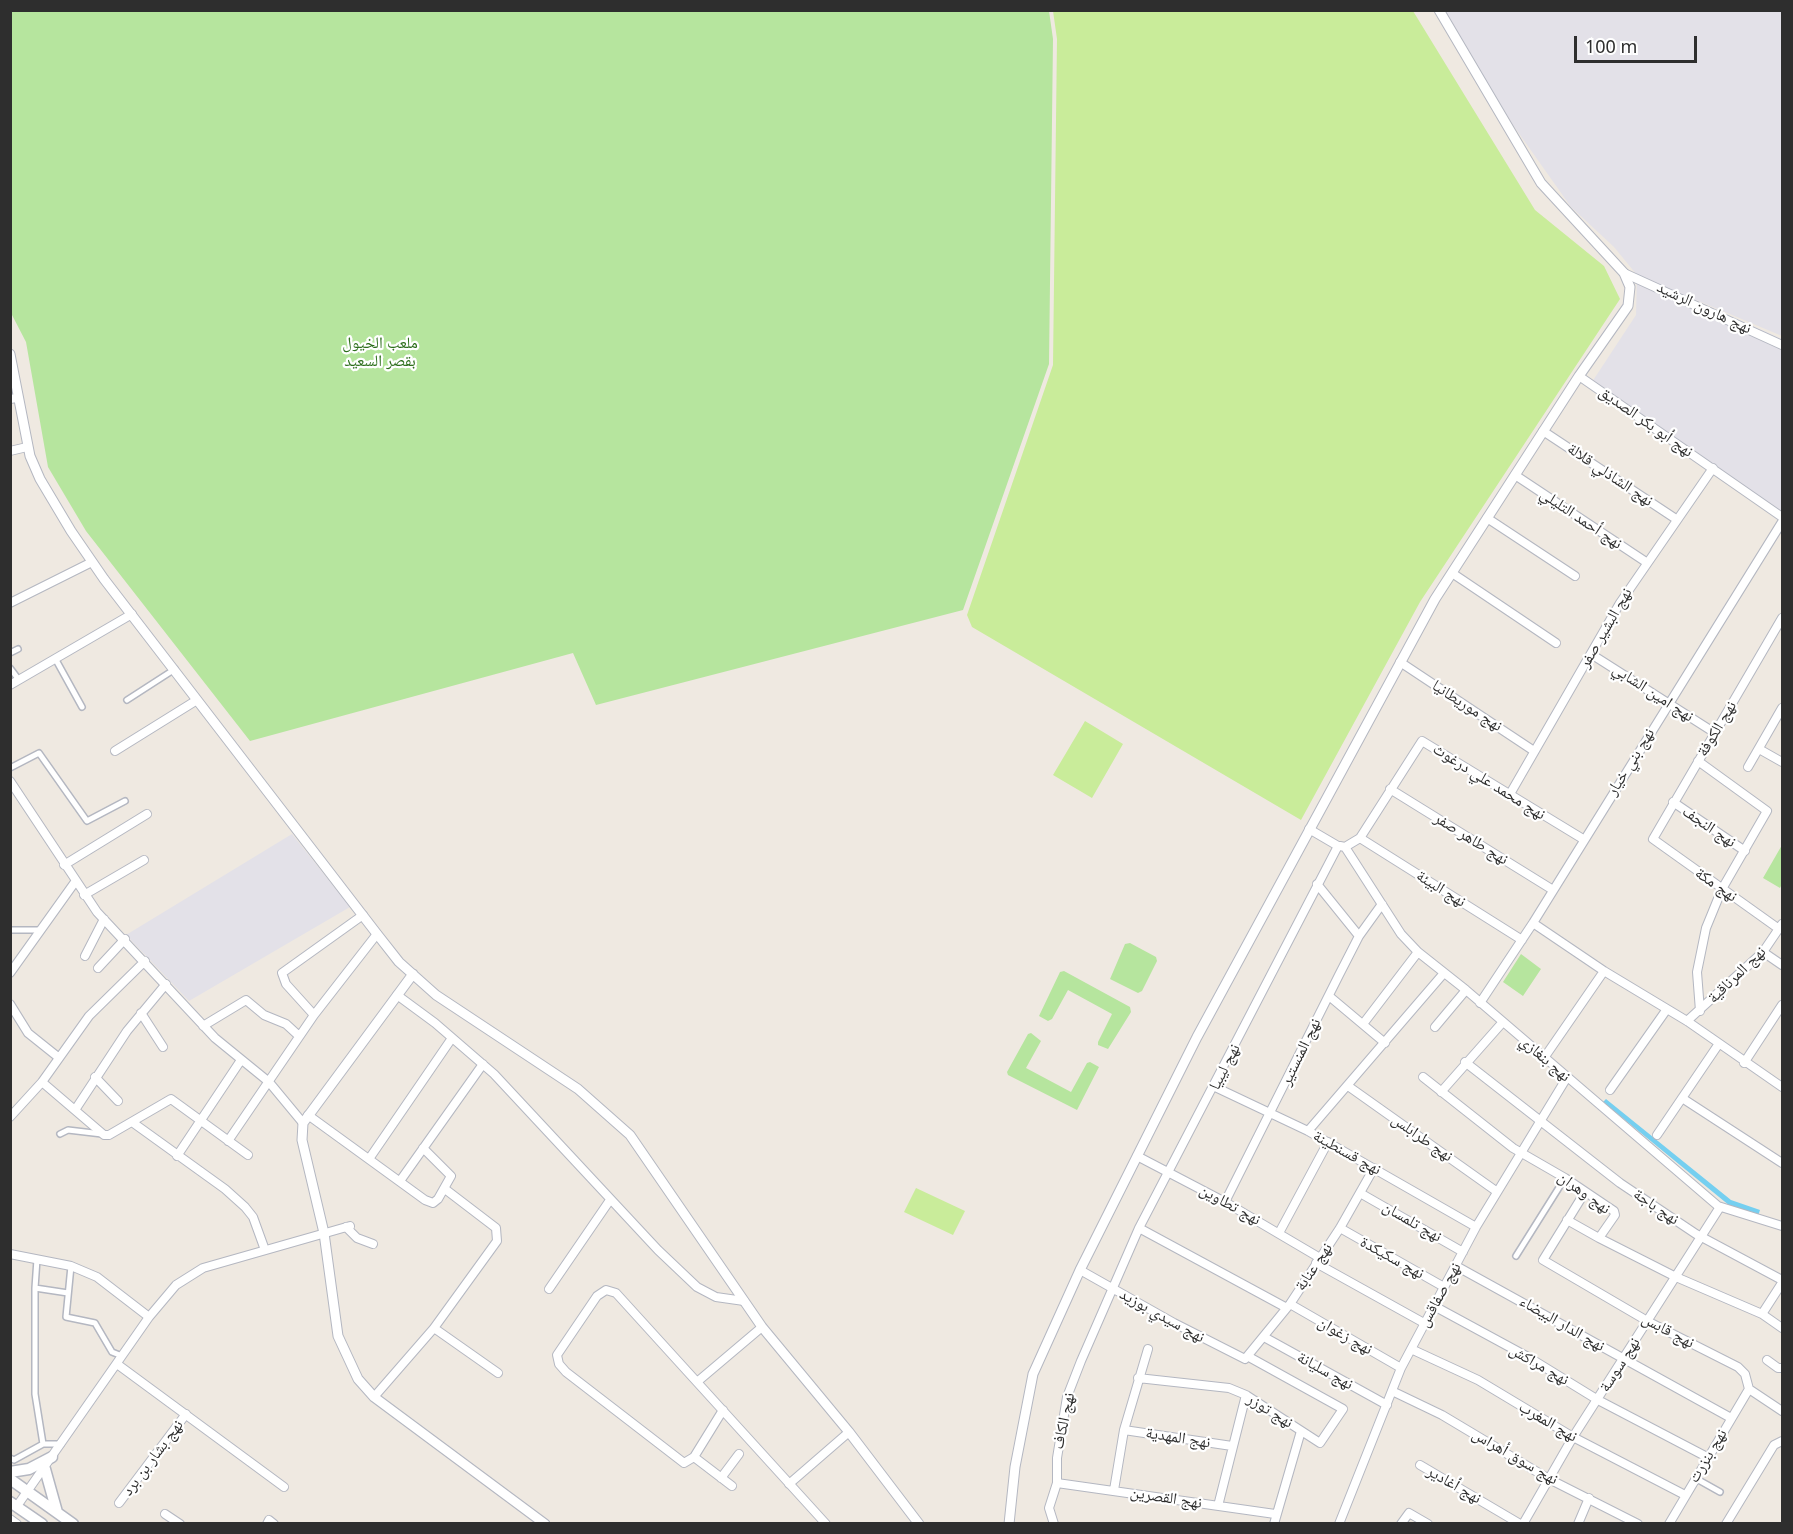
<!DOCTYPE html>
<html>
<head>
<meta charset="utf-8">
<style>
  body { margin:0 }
  #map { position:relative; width:1793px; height:1534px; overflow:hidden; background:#efe9e1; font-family:"Noto Sans",sans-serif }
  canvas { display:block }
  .frame { position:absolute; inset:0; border:12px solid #2e2e2e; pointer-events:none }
  .scale { position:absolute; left:1574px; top:36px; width:123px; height:27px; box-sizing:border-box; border:3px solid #2e2e2e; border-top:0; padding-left:8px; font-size:18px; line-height:21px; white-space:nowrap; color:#2e2e2e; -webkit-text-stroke:4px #fff; paint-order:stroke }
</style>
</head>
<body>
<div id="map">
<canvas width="1793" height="1534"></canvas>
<div class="frame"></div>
<div class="scale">100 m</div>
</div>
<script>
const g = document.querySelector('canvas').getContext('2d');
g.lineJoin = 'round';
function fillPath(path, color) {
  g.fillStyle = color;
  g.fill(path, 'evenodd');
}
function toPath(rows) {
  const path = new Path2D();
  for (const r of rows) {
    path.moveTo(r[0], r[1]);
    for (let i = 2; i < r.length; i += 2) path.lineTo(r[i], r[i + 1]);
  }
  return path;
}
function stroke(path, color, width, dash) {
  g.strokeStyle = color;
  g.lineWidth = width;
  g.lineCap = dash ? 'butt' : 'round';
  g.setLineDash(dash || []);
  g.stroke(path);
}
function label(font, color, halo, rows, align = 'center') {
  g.font = font + ' "Noto Sans","Noto Naskh Arabic",sans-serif';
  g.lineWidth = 4.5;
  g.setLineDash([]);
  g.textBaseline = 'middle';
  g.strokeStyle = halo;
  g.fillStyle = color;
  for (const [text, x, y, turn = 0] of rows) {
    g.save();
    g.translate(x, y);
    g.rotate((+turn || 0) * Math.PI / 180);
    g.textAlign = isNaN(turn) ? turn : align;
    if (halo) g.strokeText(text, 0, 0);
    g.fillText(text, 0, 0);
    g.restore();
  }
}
fillPath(toPath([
  [1443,11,1782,11,1782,336,1682,294,1782,339,1782,516,1592,382,1636,315,1637,275,1614,247,1571,207,1513,125],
  [292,834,350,907,189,1001,126,935]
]), '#e3e1e8');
fillPath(toPath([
  [10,11,1049,11,1053,39,1049,364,963,610,596,705,573,653,250,741,86,531,48,467,26,342,11,313],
  [1782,845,1782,884,1780,888,1763,878],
  [1130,943,1156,957,1157,961,1142,991,1138,993,1110,979,1125,944],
  [1521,954,1541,969,1523,996,1503,982],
  [1064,971,1130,1007,1131,1012,1108,1049,1098,1045,1098,1042,1112,1014,1068,990,1052,1019,1048,1021,1039,1016,1060,972],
  [1031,1033,1041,1041,1026,1068,1071,1092,1087,1063,1090,1062,1099,1067,1077,1110,1008,1075,1007,1072,1028,1034]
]), '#b6e59e');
fillPath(toPath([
  [1053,11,1413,11,1535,210,1604,266,1620,299,1420,602,1301,820,972,627,967,615,1053,365,1057,39],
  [1085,721,1123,744,1092,798,1053,775],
  [916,1188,965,1211,953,1235,904,1212]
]), '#c9ec9a');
fillPath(toPath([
  [1606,1099,1731,1200,1760,1210,1758,1216,1730,1206,1603,1102]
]), '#75cff0');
const pedestrian = toPath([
  [10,653,18,649],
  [56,660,82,707],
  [10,668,19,680],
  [127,700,175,669],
  [10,768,39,753,87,821,125,801],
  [10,930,41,930],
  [60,1134,68,1130,102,1134],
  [1516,1256,1565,1178],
  [37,1259,35,1288,68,1293],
  [71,1266,66,1317,95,1323,112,1352,122,1356],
  [35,1288,35,1394,43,1444],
  [10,1458,14,1460,43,1444,61,1444],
  [1695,1478,1720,1492]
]);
const minor = toPath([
  [1624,273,1782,345],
  [1579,376,1782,517],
  [10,399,17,398],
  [1543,431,1676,519],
  [10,451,27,447],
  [1515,475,1646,562],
  [1487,518,1575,576],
  [1452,573,1556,643],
  [10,603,92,562],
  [1591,654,1715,733],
  [1400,662,1534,751],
  [10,685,132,614],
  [1759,749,1782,762],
  [115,751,197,700],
  [1698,761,1767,811,1722,889,1706,928,1697,972,1700,1011],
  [1748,767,1782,708],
  [10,781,97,912,215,1038,269,1082,303,1123],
  [1390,789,1553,890],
  [1510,794,1620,603,1713,468],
  [1673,802,1745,851],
  [1309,829,1338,846],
  [1360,838,1522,940],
  [1340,846,1345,847,1360,838,1422,741,1583,839],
  [1345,847,1401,934,1418,952,1466,990,1718,1206,1782,1226],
  [64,865,147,814],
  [1317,884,1359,936],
  [84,895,144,860],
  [1533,923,1604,971,1687,1021,1782,1087],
  [1779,929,1653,839,1782,618],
  [1763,952,1782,965],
  [85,956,104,919],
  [98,968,125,939],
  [10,973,75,882],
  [397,995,435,1023,494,1074,658,1250,697,1287,716,1297,744,1301],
  [1329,996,1385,1043],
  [1480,1003,1533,923,1782,522],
  [10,1004,28,1033,58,1057],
  [141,1013,163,1047],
  [314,1015,286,984,282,973,363,915],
  [1687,1021,1763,952,1782,924],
  [1363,1024,1418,952],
  [203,1026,246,1000,264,1015,286,1024,299,1036],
  [1435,1027,1466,990],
  [1544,1058,1604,971],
  [1465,1062,1620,1183,1696,1234,1782,1280],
  [1744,1063,1782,1005],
  [95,1077,118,1101],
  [1423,1077,1513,1148,1565,1178,1614,1211,1615,1215,1599,1238,1676,1277,1762,1314,1782,1328],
  [42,1082,104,1135,109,1135,171,1099,248,1155],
  [1348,1086,1496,1191],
  [1215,1087,1308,1131,1476,1227],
  [1610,1090,1667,1009],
  [1441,1092,1502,1023],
  [1682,1098,1782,1163],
  [75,1110,127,1031,166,984],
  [308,1115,425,1200,433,1203,438,1199,451,1176,423,1148],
  [10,1117,42,1082,89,1016,145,961],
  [132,1122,225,1189,245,1207,253,1217,265,1250],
  [1308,1131,1444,973],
  [1657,1135,1718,1045],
  [228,1141,314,1015,377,934],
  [177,1156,241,1060],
  [1137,1156,1225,1202,1320,1258],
  [369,1159,452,1038],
  [400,1181,483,1064],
  [1585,1192,1543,1260,1649,1322,1738,1367,1745,1374,1749,1389,1782,1411],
  [1360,1193,1463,1252],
  [1225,1202,1339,975,1359,936,1382,904],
  [1567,1220,1599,1238],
  [346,1227,357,1238,373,1244],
  [1139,1228,1285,1307],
  [1340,1228,1444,1287],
  [1279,1233,1328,1142],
  [10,1254,71,1266,97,1277,149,1317],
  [1316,1263,1424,1323],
  [1456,1266,1731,1418],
  [1080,1270,1174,1323,1245,1359,1290,1304,1340,1228,1374,1168],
  [549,1289,610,1200],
  [1290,1304,1401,1368],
  [1434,1306,1528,1357,1598,1400,1707,1457],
  [1762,1314,1782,1283],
  [434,1328,498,1373],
  [1264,1337,1387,1405],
  [1411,1349,1478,1380,1573,1437,1685,1495],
  [1767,1360,1778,1368,1782,1368],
  [117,1364,284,1487],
  [1138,1378,1229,1388,1246,1395,1320,1443,1343,1409,1249,1357],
  [697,1382,762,1327],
  [1392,1391,1442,1415,1549,1479,1638,1524],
  [374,1397,434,1328,497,1241,496,1228,445,1189],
  [723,1410,694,1457,684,1463,566,1372,559,1364,557,1355,597,1296,606,1290,616,1293,826,1524],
  [1124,1430,1232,1446],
  [694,1457,732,1486],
  [1420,1465,1520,1524],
  [721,1478,739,1454],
  [1057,1483,1275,1514],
  [789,1484,849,1432],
  [1114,1490,1124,1430,1148,1349],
  [119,1503,186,1414],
  [17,1506,149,1317,176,1285,203,1268,350,1226],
  [1218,1506,1246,1395],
  [165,1514,180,1524],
  [10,1519,17,1524],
  [267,1524,269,1520,274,1524],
  [1054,1524,1049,1508,1057,1483,1057,1458,1067,1397,1081,1361,1139,1228,1338,846],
  [1274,1524,1301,1431],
  [1339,1524,1401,1368,1476,1227,1566,1079],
  [1401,1524,1409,1513,1428,1524],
  [1523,1524,1573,1437,1720,1207],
  [1578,1524,1589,1498],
  [1669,1524,1749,1389],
  [1726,1524,1774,1445,1782,1441]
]);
const tertiary = toPath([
  [10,354,30,456,40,479,71,531,104,579,377,934,399,962,436,995,578,1089,630,1135,762,1327,849,1432,919,1524],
  [413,974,303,1123,302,1140,324,1233,338,1336,358,1379,374,1397,545,1524],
  [1009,1524,1015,1467,1033,1374,1080,1270,1197,1037,1435,599,1579,376,1628,306,1630,287,1624,273,1541,183,1439,10]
]);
const secondary = toPath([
  [45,1469,57,1512],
  [10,1472,29,1469,52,1457],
  [10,1479,73,1524],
  [10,1502,42,1524]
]);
stroke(pedestrian, '#b4b7c1', 8);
stroke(minor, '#b4b7c1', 10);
stroke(tertiary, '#b4b7c1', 11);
stroke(secondary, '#b4b7c1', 13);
stroke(pedestrian, '#fff', 5);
stroke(minor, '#fff', 8);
stroke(tertiary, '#fff', 9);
stroke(secondary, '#fff', 10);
label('16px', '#2e2e2e', '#fff', [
  ["نهج هارون الرشيد",1704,308,25],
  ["نهج أبو بكر الصديق",1646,422,35],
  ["نهج الشاذلي قلالة",1610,475,34],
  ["نهج أحمد التليلي",1581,519,34],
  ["نهج البشير صفر",1606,628,-60],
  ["نهج امين الشابي",1653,693,33],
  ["نهج موريطانيا",1467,706,33],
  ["نهج الكوفة",1717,729,-59],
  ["نهج بني خيار",1631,762,-58],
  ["نهج محمد علي درغوث",1489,782,32],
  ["نهج النجف",1709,827,34],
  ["نهج طاهر صفر",1471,839,32],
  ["نهج مكة",1716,885,35],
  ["نهج البيئة",1441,889,32],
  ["نهج المرناقية",1737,975,-44],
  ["نهج المنستير",1301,1052,-64],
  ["نهج بنغازي",1545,1059,41],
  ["نهج ليبيا",1225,1067,-63],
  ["نهج طرابلس",1422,1138,35],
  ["نهج قسنطينة",1347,1153,29],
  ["نهج وهران",1584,1193,36],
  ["نهج تطاوين",1230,1205,29],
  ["نهج باجة",1656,1207,34],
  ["نهج تلمسان",1412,1222,30],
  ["نهج سكيكدة",1392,1258,29],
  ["نهج عنابة",1314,1267,-56],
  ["نهج صفاقس",1440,1295,-61],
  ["نهج سيدي بوزيد",1162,1316,29],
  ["نهج الدار البيضاء",1562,1324,30],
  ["نهج قابس",1668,1331,28],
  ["نهج زغوان",1345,1336,30],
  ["نهج مراكش",1539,1365,30],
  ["نهج سوسة",1620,1365,-57],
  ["نهج سليانة",1325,1371,29],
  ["نهج توزر",1270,1411,32],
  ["نهج الكاف",1064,1421,-78],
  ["نهج المغرب",1548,1422,30],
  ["نهج المهدية",1178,1438,9],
  ["نهج بنزرت",1708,1456,-59],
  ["نهج سوق أهراس",1515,1457,30],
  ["نهج بشار بن برد",153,1458,-53],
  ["نهج أغادير",1454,1485,30],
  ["نهج القصرين",1166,1498,9]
]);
label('16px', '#2c6e1b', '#fff', [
  ["ملعب الخيول",380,343],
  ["بقصر السعيد",380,361]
]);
</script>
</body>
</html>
